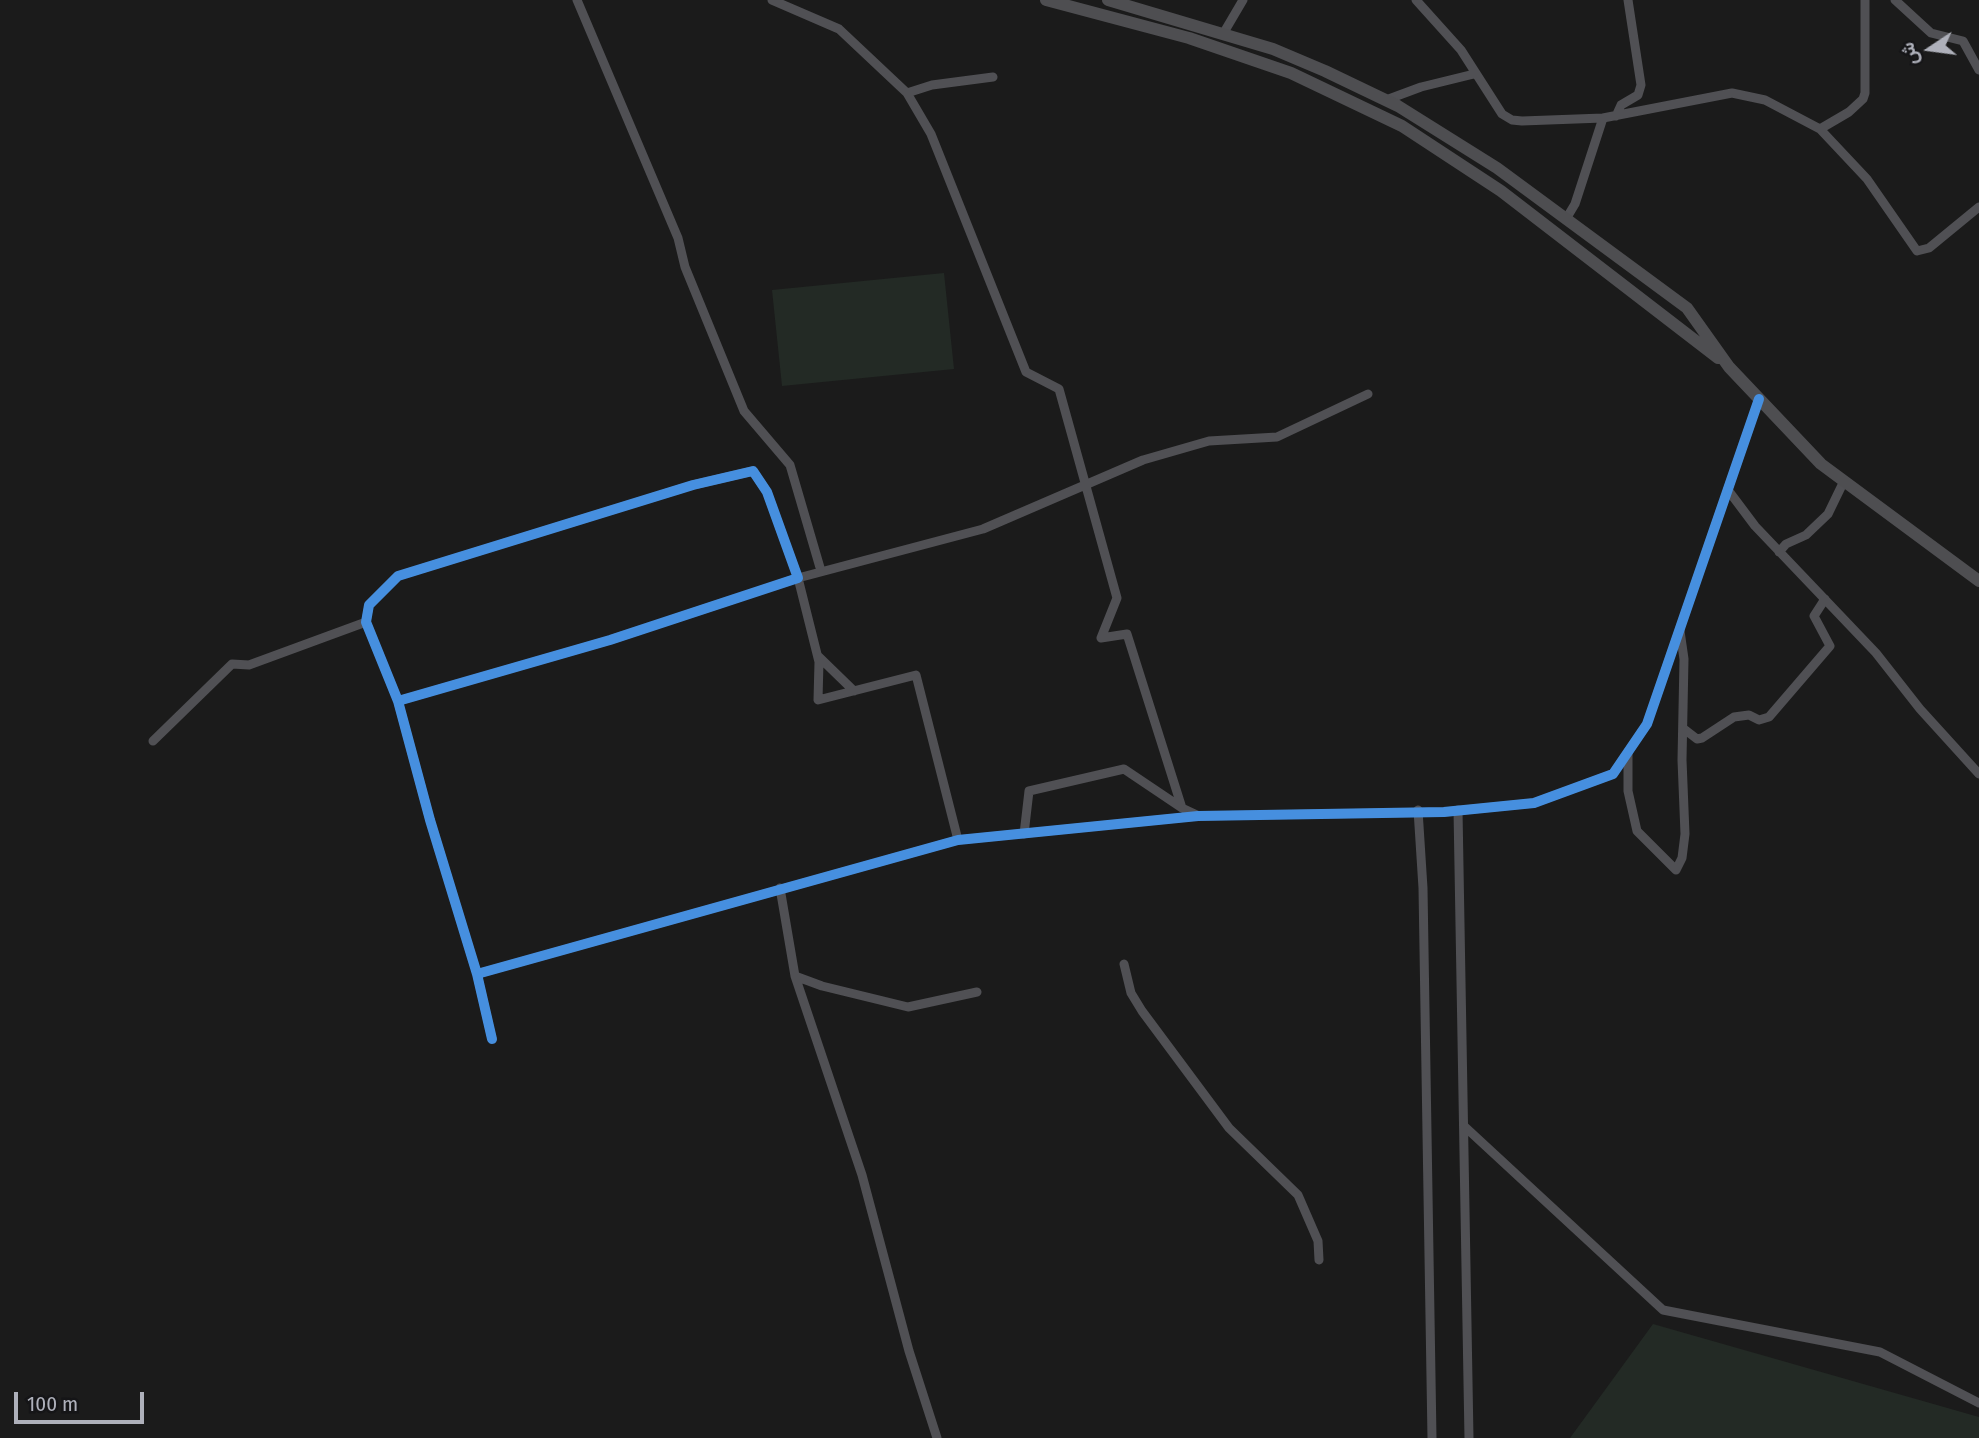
<!DOCTYPE html>
<html>
<head>
<meta charset="utf-8">
<style>
  body { margin:0 }
  #map { position:relative; width:1979px; height:1438px; overflow:hidden; background:#1b1b1b; font-family:"Fira Sans Condensed",Vazirmatn,sans-serif }
  canvas { display:block }
  .north { position:absolute; left:1895px; top:14px; width:70px; height:70px; -webkit-text-stroke:5px #151517; paint-order:stroke; rotate:257deg; font-size:19px; font-weight:700; line-height:28px; text-align:center; color:#aeb0ba }
  .north::after { content:''; display:block; margin:auto; width:24px; height:32px; background:#aeb0ba; clip-path:polygon(50% 0,100% 100%,50% 72%,0 100%) }
  .scale { position:absolute; left:14px; top:1392px; width:130px; height:32px; box-sizing:border-box; border:4px solid #aeb0ba; border-top:0; padding-left:9px; font-size:21px; line-height:24px; white-space:nowrap; color:#aeb0ba; -webkit-text-stroke:5px #151517; paint-order:stroke }
</style>
</head>
<body>
<div id="map">
<canvas width="1979" height="1438"></canvas>
<div class="north">ش</div>
<div class="scale">100 m</div>
</div>
<script>
const g = document.querySelector('canvas').getContext('2d');
g.lineJoin = 'round';
function fillPath(path, color) {
  g.fillStyle = color;
  g.fill(path, 'evenodd');
}
function toPath(rows) {
  const path = new Path2D();
  for (const r of rows) {
    path.moveTo(r[0], r[1]);
    for (let i = 2; i < r.length; i += 2) path.lineTo(r[i], r[i + 1]);
  }
  return path;
}
function stroke(path, color, width, dash) {
  g.strokeStyle = color;
  g.lineWidth = width;
  g.lineCap = dash ? 'butt' : 'round';
  g.setLineDash(dash || []);
  g.stroke(path);
}
fillPath(toPath([
  [944,273,954,369,782,386,772,290],
  [1653,1324,1979,1417,1979,1438,1570,1438]
]), '#232a25');
stroke(toPath([
  [577,0,678,238,685,267,744,411,790,465,821,571],
  [772,0,839,29,907,93,932,85,993,77],
  [1416,0,1461,50,1502,114,1512,120,1522,121,1603,118],
  [1895,0,1931,33,1963,41,1979,70],
  [1223,34,1243,0],
  [907,93,931,134,1026,372,1059,389,1117,598,1101,638,1127,634,1182,808,1197,815],
  [1386,100,1421,87,1474,74],
  [1616,116,1621,105,1638,95,1641,85,1628,0],
  [1820,129,1867,179,1917,251,1929,248,1979,207],
  [1566,219,1575,204,1603,118,1732,93,1765,100,1820,129,1849,112,1863,99,1865,93,1865,0],
  [1728,490,1755,526,1876,653,1920,709,1979,774],
  [1779,552,1786,544,1806,535,1828,514,1844,481],
  [818,656,854,691],
  [398,701,610,640,798,578,767,492,753,471,693,485,398,576,369,605,366,622,398,701,430,820,477,974,492,1039],
  [1684,729,1697,739,1702,738,1734,717,1749,715,1759,720,1769,717,1830,646,1814,616,1825,599],
  [153,741,232,664,249,665,366,622],
  [1628,753,1628,791,1637,831,1676,870,1682,858,1685,834,1682,760,1684,659,1680,631],
  [1418,810,1423,888,1432,1438],
  [1458,810,1469,1438],
  [1024,834,1029,791,1124,769,1182,808],
  [958,840,916,675,818,700,819,662,798,578,983,529,1143,460,1209,441,1277,437,1368,394],
  [780,888,795,976,862,1175,909,1351,937,1438],
  [1124,964,1131,993,1142,1011,1229,1128,1298,1195,1318,1241,1319,1260],
  [477,974,958,840,1198,816,1444,812,1534,803,1613,774,1647,724,1759,399],
  [795,976,822,986,908,1007,977,992],
  [1464,1126,1663,1310,1880,1352,1979,1403]
]), '#505054', 9);
stroke(toPath([
  [1046,0,1189,38,1291,73,1402,126,1501,191,1718,358],
  [1108,0,1273,49,1325,71,1398,106,1497,168,1687,308,1729,367,1821,464,1979,581]
]), '#4e4e51', 12);
stroke(toPath([
  [398,701,610,640,798,578,767,492,753,471,693,485,398,576,369,605,366,622,398,701,430,820,477,974,492,1039],
  [477,974,958,840,1198,816,1444,812,1534,803,1613,774,1647,724,1759,399]
]), '#468fdf', 10);
</script>
</body>
</html>
